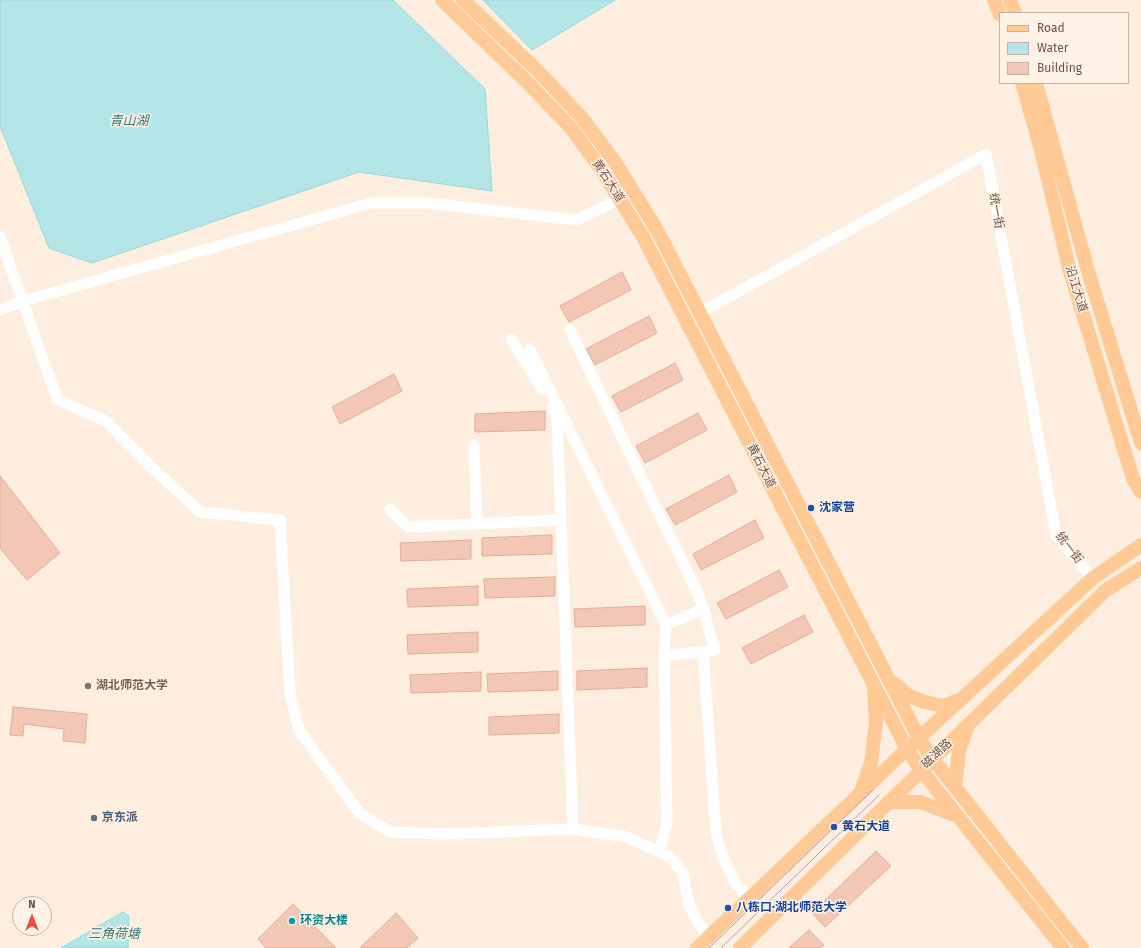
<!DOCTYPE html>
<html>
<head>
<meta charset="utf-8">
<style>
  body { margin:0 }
  #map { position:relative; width:1141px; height:948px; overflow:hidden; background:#fdeedf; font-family:"Fira Sans",sans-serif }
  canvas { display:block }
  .legend { position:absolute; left:999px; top:12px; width:130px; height:72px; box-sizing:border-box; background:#fff2e6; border:1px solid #c7b2a6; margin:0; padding:5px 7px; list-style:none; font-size:12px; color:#745146 }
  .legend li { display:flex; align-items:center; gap:8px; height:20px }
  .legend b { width:20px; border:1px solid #c7b2a6 }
  .north { position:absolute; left:12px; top:896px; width:40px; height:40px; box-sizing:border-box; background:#fff2e6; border:1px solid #c7b2a6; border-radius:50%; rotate:0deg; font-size:11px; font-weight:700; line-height:16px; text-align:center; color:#745146 }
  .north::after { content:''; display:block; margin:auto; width:14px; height:18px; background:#ed503f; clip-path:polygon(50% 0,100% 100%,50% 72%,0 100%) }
</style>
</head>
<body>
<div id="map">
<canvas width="1141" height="948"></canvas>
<ul class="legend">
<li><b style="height:5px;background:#ffca95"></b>Road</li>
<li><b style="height:11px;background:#b4e6e7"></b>Water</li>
<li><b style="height:11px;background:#f3c7b6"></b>Building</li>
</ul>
<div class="north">N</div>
</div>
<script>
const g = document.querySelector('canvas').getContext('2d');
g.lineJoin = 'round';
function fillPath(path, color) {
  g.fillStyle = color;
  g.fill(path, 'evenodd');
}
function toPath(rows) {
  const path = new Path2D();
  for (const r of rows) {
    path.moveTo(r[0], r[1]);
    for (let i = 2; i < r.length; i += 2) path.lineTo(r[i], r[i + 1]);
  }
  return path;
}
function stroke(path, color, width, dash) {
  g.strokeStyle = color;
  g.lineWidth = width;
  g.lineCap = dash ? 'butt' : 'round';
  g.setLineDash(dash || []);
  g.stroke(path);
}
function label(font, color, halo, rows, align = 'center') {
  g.font = font + ' "Fira Sans","Noto Sans SC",sans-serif';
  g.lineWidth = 3;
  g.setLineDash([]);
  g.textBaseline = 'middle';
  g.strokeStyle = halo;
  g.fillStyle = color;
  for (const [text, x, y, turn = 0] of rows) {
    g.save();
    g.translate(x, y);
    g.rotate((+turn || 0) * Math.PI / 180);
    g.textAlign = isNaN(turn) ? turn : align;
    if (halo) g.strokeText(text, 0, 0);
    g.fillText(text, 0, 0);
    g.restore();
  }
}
const water = toPath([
  [0,0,393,0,485,89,492,191,359,172,92,263,49,248,0,126,0,0],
  [483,0,615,0,532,50,483,0],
  [123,912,129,916,128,948,61,948,123,912]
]);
fillPath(water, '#b4e6e7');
stroke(water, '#99d7d9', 1);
const building = toPath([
  [622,272,631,290,569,322,560,306,622,272],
  [649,316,657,333,595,365,586,349,649,316],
  [675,363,683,380,621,412,612,396,675,363],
  [394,374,402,391,340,424,332,407,394,374],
  [545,411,545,430,475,432,475,414,545,411],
  [698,413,707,430,645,463,636,446,698,413],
  [729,475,737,492,675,525,666,509,729,475],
  [0,476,60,553,27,580,0,548,0,476],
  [755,520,764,538,701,570,693,554,755,520],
  [552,535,552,554,482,556,482,538,552,535],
  [471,540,471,559,401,561,400,543,471,540],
  [779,570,788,587,726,619,717,603,779,570],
  [555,577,555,596,485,598,484,579,555,577],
  [478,586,478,605,408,607,407,589,478,586],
  [645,606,645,625,575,627,574,609,645,606],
  [804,615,813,632,751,664,742,648,804,615],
  [478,632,478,652,408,654,407,635,478,632],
  [647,668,647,687,577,690,577,671,647,668],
  [558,671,558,690,488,692,487,674,558,671],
  [481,672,481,691,411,693,410,675,481,672],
  [13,707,87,714,85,743,63,741,64,729,24,724,23,736,10,735,13,707],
  [559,714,559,733,489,735,489,717,559,714],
  [876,851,891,866,825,927,812,913,876,851],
  [293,904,336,948,266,948,258,939,293,904],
  [396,913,418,938,407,948,360,948,396,913],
  [809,930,824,945,820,948,789,948,809,930]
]);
fillPath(building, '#f3c7b6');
stroke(building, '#e7ab96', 1);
stroke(toPath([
  [0,237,57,399,107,422,149,465,200,512,280,520,290,694,299,730,359,813,390,832,442,834,573,829,627,837,670,857,683,873,689,905,707,938],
  [0,310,23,301,371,203,427,203,577,220,620,199,633,191],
  [700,313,986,154,1056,535,1093,578],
  [570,330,698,594,703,609],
  [511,339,543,390],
  [530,350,666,625,664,656,667,824,659,852],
  [552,407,557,417,573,829],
  [474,445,477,524],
  [390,509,408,527,560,520],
  [703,652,716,834,723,857,737,886,751,897],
  [664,656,715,650,703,609,666,625]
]), '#fff', 11);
stroke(toPath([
  [442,0,527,82,571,128,602,170,643,237,907,749,921,770,1063,948],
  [463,0,538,71,582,118,615,162,657,230,919,738,933,759,1082,948],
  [994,0,1000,15],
  [1010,0,1015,13],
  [1022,83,1041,150,1069,268,1133,479,1141,492],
  [1036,83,1088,271,1141,443],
  [894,683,909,696,925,702,943,706,956,701],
  [955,787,959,751,968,725],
  [862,789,871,763,876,722,874,690],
  [888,802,920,802,957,816],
  [697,948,907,749,1093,578,1141,545],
  [740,948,1105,591,1141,568]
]), '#ffca95', 14);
stroke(toPath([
  [709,948,873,790],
  [721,948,879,795]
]), '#af9fc6', 1);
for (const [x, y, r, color] of [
  [811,508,4,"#1a4fb4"],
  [88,686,4,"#8d6e63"],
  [94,818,4,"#5c6f8a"],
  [834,827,4,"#1a4fb4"],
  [728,908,4,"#1a4fb4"],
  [292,921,4,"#0f9aa8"]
]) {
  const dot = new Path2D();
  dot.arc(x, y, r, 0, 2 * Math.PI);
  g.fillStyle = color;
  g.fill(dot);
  stroke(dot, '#fff2e6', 1.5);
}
label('12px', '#745146', '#fff2e6', [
  ["黄石大道",608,181,57],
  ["统一街",996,211,80],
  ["沿江大道",1076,289,73],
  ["黄石大道",761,466,63],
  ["统一街",1069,548,52],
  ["磁湖路",937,754,-44]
]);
label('bold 12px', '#164399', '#fff2e6', [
  ["沈家营",819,508],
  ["黄石大道",842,827],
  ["八栋口·湖北师范大学",736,908]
], 'left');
label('bold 12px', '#785e54', '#fff2e6', [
  ["湖北师范大学",96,686]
], 'left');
label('bold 12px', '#4e5e75', '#fff2e6', [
  ["京东派",102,818]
], 'left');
label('bold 12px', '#0d838f', '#fff2e6', [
  ["环资大楼",300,921]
], 'left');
label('italic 13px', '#3a787b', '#fff2e6', [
  ["青山湖",129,121],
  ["三角荷塘",114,934]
]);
</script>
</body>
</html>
